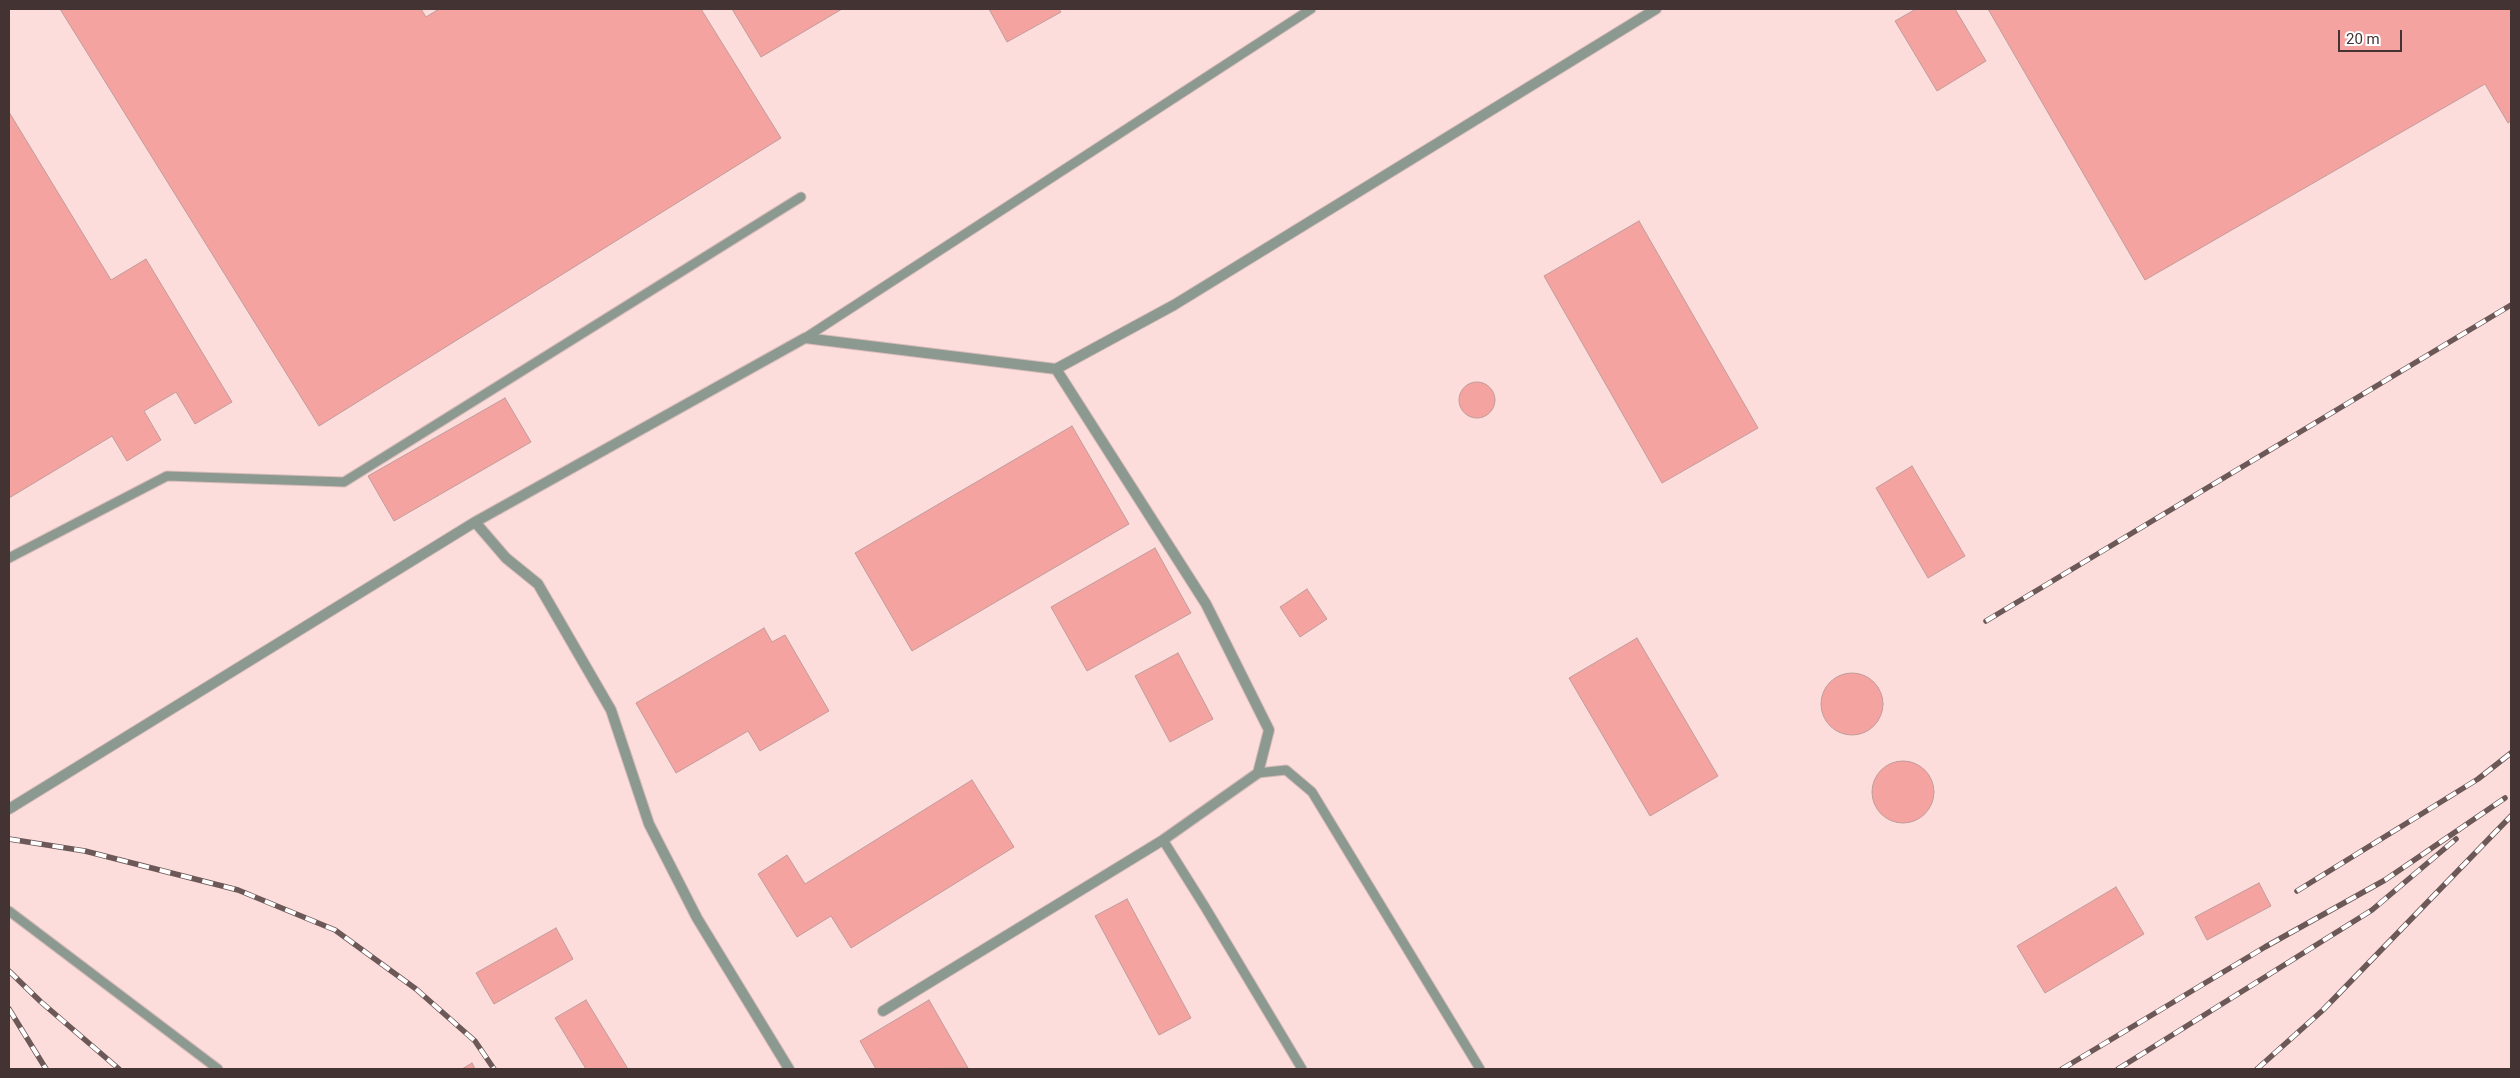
<!DOCTYPE html>
<html>
<head>
<meta charset="utf-8">
<style>
  body { margin:0 }
  #map { position:relative; width:2520px; height:1078px; overflow:hidden; background:#fcdddb; font-family:Roboto,sans-serif }
  canvas { display:block }
  .frame { position:absolute; inset:0; border:10px solid #433433; pointer-events:none }
  .scale { position:absolute; left:2338px; top:30px; width:64px; height:22px; box-sizing:border-box; border:2px solid #433433; border-top:0; padding-left:6px; font-size:15px; line-height:18px; white-space:nowrap; color:#433433; -webkit-text-stroke:4px #fff; paint-order:stroke }
</style>
</head>
<body>
<div id="map">
<canvas width="2520" height="1078"></canvas>
<div class="frame"></div>
<div class="scale">20 m</div>
</div>
<script>
const g = document.querySelector('canvas').getContext('2d');
g.lineJoin = 'round';
function fillPath(path, color) {
  g.fillStyle = color;
  g.fill(path, 'evenodd');
}
function toPath(rows) {
  const path = new Path2D();
  for (const r of rows) {
    if (r.length === 3) {
      path.moveTo(r[0] + r[2], r[1]);
      path.arc(r[0], r[1], r[2], 0, 2 * Math.PI);
      continue;
    }
    path.moveTo(r[0], r[1]);
    for (let i = 2; i < r.length; i += 2) path.lineTo(r[i], r[i + 1]);
  }
  return path;
}
function stroke(path, color, width, dash) {
  g.strokeStyle = color;
  g.lineWidth = width;
  g.lineCap = dash ? 'butt' : 'round';
  g.setLineDash(dash || []);
  g.stroke(path);
}
const building = toPath([
  [60,9,421,9,426,17,439,9,701,9,781,138,319,426,60,9],
  [732,9,842,9,761,57,732,9],
  [989,9,1059,9,1061,12,1007,42,989,9],
  [1916,9,1955,9,1986,61,1937,91,1895,21,1916,9],
  [1988,9,2511,9,2511,121,2508,123,2485,84,2145,280,1988,9],
  [9,112,111,280,146,259,232,402,195,424,176,392,144,411,161,440,127,461,112,436,9,498,9,112],
  [1639,221,1758,428,1662,483,1544,276,1639,221],
  [1477,400,18],
  [505,398,531,442,394,521,368,476,505,398],
  [1072,426,1129,524,912,651,855,553,1072,426],
  [1912,466,1965,556,1928,578,1876,488,1912,466],
  [1155,548,1191,613,1087,671,1051,607,1155,548],
  [1307,589,1327,619,1300,637,1280,607,1307,589],
  [764,628,772,642,785,635,829,711,760,751,748,731,676,773,636,703,764,628],
  [1637,638,1718,776,1650,816,1569,678,1637,638],
  [1178,653,1213,719,1170,742,1135,676,1178,653],
  [1852,704,31],
  [1903,792,31],
  [972,780,1014,847,851,948,831,916,797,937,758,874,787,855,805,884,972,780],
  [2259,883,2271,906,2207,940,2195,917,2259,883],
  [2116,887,2144,934,2045,993,2017,946,2116,887],
  [1127,899,1191,1018,1159,1035,1095,916,1127,899],
  [556,928,573,959,494,1004,476,973,556,928],
  [586,1000,628,1069,586,1069,555,1018,586,1000],
  [929,1000,968,1068,876,1069,860,1041,929,1000],
  [472,1063,475,1069,462,1069,472,1063]
]);
fillPath(building, '#f4a3a0');
stroke(building, '#c09c9a', 1);
const service = toPath([
  [805,338,1311,9],
  [9,558,167,476,344,482,801,197],
  [1258,773,1286,770,1312,792,1480,1069],
  [1163,840,1205,907,1302,1069],
  [9,911,218,1069]
]);
const minor = toPath([
  [475,522,506,558,538,584,611,710,649,824,697,918,789,1069],
  [9,809,475,522,805,338,1056,369,1174,305,1656,9],
  [883,1011,1163,840,1258,773,1269,730,1206,604,1056,369]
]);
stroke(service, '#d7bbb9', 11);
stroke(minor, '#d7bbb9', 12);
stroke(service, '#8c9990', 9);
stroke(minor, '#8c9990', 10);
const rail = toPath([
  [1986,621,2511,305],
  [9,839,85,851,238,890,335,930,416,989,475,1041,494,1069],
  [2297,891,2478,779,2511,753],
  [9,971,41,1002,119,1069],
  [9,1009,46,1069],
  [2062,1069,2265,947,2385,880,2505,798],
  [2118,1069,2372,910,2456,839],
  [2257,1069,2323,1010,2511,816]
]);
stroke(rail, '#6b5857', 5.5);
stroke(rail, '#fff', 4, [11]);
</script>
</body>
</html>
